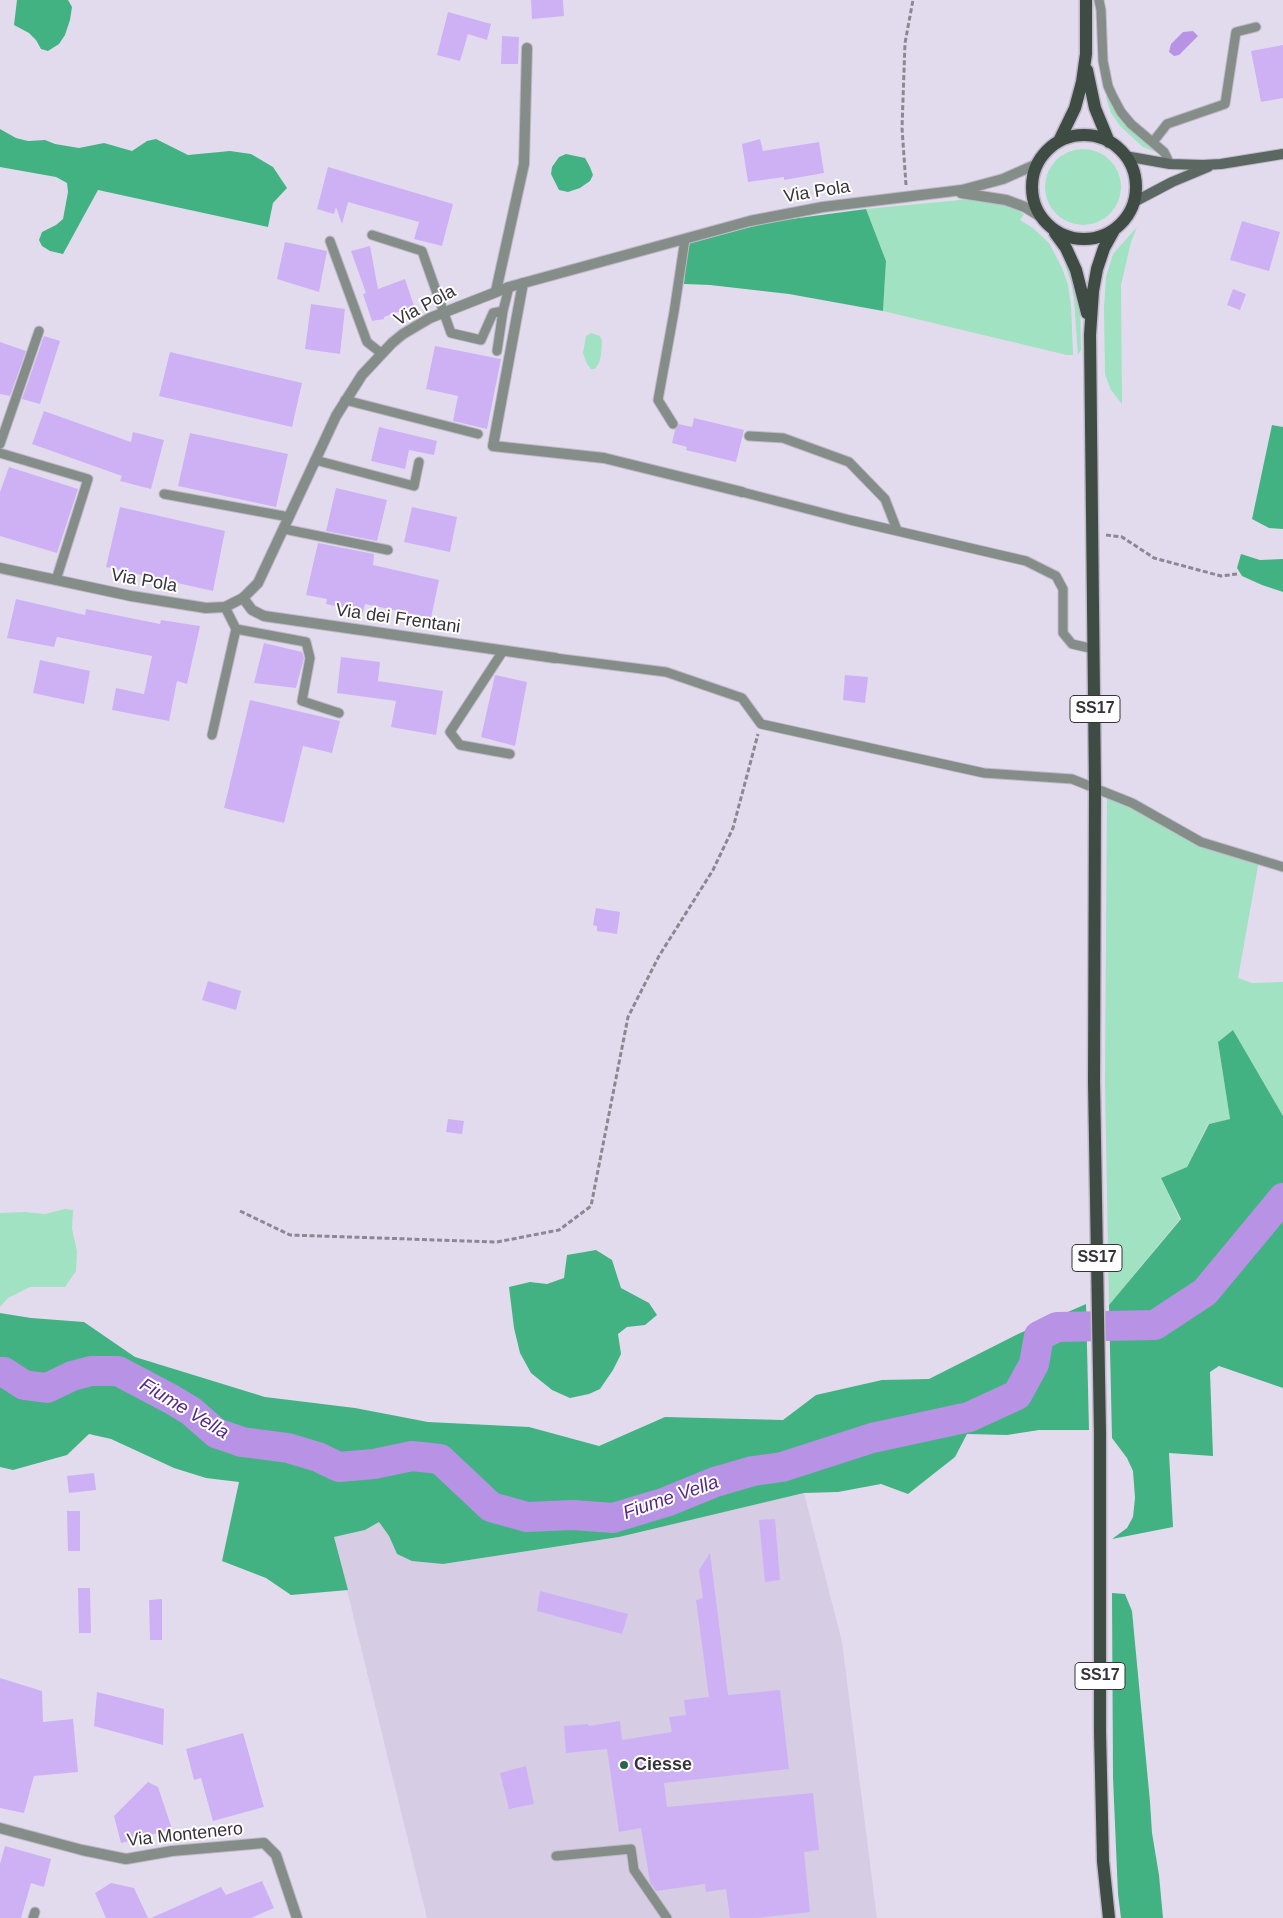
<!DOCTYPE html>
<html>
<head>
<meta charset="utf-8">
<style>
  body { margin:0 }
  canvas { display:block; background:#e2dbed }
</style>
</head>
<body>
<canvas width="1283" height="1918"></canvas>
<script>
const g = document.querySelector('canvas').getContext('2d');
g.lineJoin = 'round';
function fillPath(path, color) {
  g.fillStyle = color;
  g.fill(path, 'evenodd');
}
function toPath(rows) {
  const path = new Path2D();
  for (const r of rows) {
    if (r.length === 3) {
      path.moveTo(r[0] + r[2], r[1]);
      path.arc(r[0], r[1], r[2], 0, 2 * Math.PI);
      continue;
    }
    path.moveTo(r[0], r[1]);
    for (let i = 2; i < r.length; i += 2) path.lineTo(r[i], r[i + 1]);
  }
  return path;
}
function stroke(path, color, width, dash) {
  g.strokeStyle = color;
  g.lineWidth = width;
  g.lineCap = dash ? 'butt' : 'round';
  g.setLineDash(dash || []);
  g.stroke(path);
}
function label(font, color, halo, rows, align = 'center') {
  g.font = font + ' Helvetica,sans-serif';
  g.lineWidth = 4;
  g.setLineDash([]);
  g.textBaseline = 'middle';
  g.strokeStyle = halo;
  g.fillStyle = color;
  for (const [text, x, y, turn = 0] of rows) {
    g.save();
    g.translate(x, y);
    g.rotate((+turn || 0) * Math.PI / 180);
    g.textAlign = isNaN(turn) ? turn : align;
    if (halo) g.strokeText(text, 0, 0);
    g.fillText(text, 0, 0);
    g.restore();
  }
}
fillPath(toPath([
  [804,1493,842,1642,877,1918,427,1918,334,1537,365,1530,379,1522,389,1536,397,1554,443,1564,619,1537]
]), '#d6cde4');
fillPath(toPath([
  [1109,95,1161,154,1143,147,1120,126,1111,113,1106,97],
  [1083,187,38],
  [971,199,1008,206,1024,214,1020,220,1033,228,1049,243,1062,268,1068,285,1071,305,1073,355,1067,355,883,311,886,261,866,209],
  [1137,227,1131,242,1121,285,1122,404,1111,390,1105,374,1104,308,1106,277,1113,254],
  [1049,238,1060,245,1080,295,1081,350,1078,355,1074,299,1071,282,1061,253],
  [591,333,600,336,602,341,601,355,599,363,595,369,591,369,587,364,583,353,586,336],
  [1107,793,1201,842,1259,860,1238,978,1252,983,1283,982,1283,1116,1233,1030,1218,1042,1230,1119,1208,1124,1187,1167,1161,1178,1180,1219,1109,1305,1105,1082],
  [65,1209,73,1210,72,1229,77,1251,76,1271,65,1287,30,1287,8,1298,0,1307,0,1213,25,1212,45,1214]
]), '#a0e2c1');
fillPath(toPath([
  [17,0,68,0,72,7,70,20,65,35,59,44,48,51,41,49,36,40,29,33,14,25],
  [0,129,16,138,28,141,45,140,55,144,79,148,104,143,132,151,147,141,156,139,188,155,230,151,251,154,273,167,287,188,273,203,268,227,98,190,63,254,50,251,42,246,39,240,42,232,56,225,63,219,68,192,67,183,56,177,0,167],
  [566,154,585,158,590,167,593,175,590,181,580,188,568,192,559,190,551,174,552,167,559,157],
  [866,209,886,261,883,311,789,294,710,285,684,284,687,244,769,222],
  [1272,425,1283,427,1283,529,1269,528,1252,519],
  [1241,554,1260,560,1283,559,1283,592,1262,585,1242,576,1237,568],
  [1233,1030,1283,1116,1283,1388,1219,1366,1210,1372,1213,1456,1169,1453,1173,1527,1112,1539,1127,1528,1133,1517,1135,1498,1133,1471,1127,1458,1112,1438,1109,1305,1181,1219,1161,1178,1187,1167,1209,1124,1230,1119,1218,1042],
  [596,1250,612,1260,621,1288,649,1303,657,1315,645,1325,627,1327,618,1334,621,1354,613,1370,600,1389,589,1394,570,1398,552,1390,531,1373,520,1353,514,1328,509,1287,530,1282,547,1284,564,1278,567,1255],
  [1086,1304,1089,1430,1039,1430,1007,1435,967,1434,955,1457,908,1494,881,1484,838,1492,804,1493,619,1537,443,1564,412,1561,397,1554,389,1536,379,1522,365,1530,334,1537,348,1590,291,1595,266,1578,222,1561,239,1482,206,1478,174,1468,111,1439,89,1434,67,1455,13,1470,0,1467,0,1313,31,1318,84,1322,135,1357,265,1397,355,1408,428,1422,529,1427,599,1446,665,1417,783,1420,816,1395,882,1380,929,1379,1018,1334],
  [1112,1593,1125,1594,1132,1611,1150,1802,1152,1833,1159,1875,1163,1918,1121,1918,1118,1894,1113,1778]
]), '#43b283');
fillPath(toPath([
  [1183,32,1193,31,1198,36,1179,55,1174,56,1169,52,1171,44]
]), '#b792e5');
stroke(toPath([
  [0,1372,4,1372,24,1385,47,1388,72,1376,91,1371,118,1371,171,1399,191,1411,216,1433,242,1442,288,1448,318,1457,339,1467,374,1464,412,1456,440,1459,491,1507,527,1517,573,1515,613,1518,666,1502,715,1482,753,1471,782,1467,872,1438,969,1417,1017,1395,1034,1364,1039,1336,1057,1327,1155,1325,1205,1292,1283,1198]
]), '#b792e5', 30);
fillPath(toPath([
  [531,0,563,0,564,16,532,19],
  [448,12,491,24,487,40,468,34,460,61,437,55],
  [502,36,519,37,518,64,501,64],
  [1283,45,1283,98,1261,102,1251,51],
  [760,139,763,151,819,142,824,173,784,180,784,177,748,182,742,144],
  [328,167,453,204,442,246,414,239,419,222,348,202,342,224,336,207,334,214,317,209],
  [1242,221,1280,232,1269,271,1230,260],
  [285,242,327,251,319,292,277,279],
  [370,246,378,289,405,279,414,306,384,317,384,319,372,321,363,294,366,293,351,251],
  [1233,289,1246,294,1240,310,1227,305],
  [311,304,345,309,340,354,305,349],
  [44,336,60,341,40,404,22,399],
  [0,342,26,351,10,396,0,394],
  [435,346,501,359,487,429,453,421,458,396,426,389],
  [170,352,302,383,292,427,159,396],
  [44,411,131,442,133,432,164,440,151,489,120,481,122,476,32,444],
  [694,418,744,430,736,462,686,450,687,447,672,443,675,430,679,424,692,427],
  [379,427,437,441,434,455,409,450,405,469,371,461],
  [190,433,288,454,276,507,178,486],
  [9,467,78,489,57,553,0,536,0,492],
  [336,488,387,500,377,541,326,531],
  [120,507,225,531,213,591,106,567],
  [412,507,457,517,450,552,404,542],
  [318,543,374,554,373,565,439,580,431,618,365,604,363,612,326,604,327,599,306,595],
  [16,599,85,615,86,609,160,624,161,620,200,626,187,684,177,681,169,721,112,710,116,688,144,694,152,656,57,637,54,647,7,638],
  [264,643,302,652,304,658,296,688,254,683],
  [341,657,380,662,378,681,443,691,436,735,391,727,396,701,337,693],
  [40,660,90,671,84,704,33,693],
  [495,675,527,682,515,746,481,737],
  [845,675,868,677,865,703,843,700],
  [250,700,340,721,332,753,303,746,284,823,224,808],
  [596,908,620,912,617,934,597,931,597,926,593,925],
  [208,981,241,991,236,1010,202,1000],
  [448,1119,464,1121,462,1134,446,1132],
  [94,1473,96,1490,69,1493,67,1476],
  [67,1511,80,1511,80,1551,68,1551],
  [775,1519,780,1580,765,1582,759,1520],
  [710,1553,728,1695,780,1690,789,1769,664,1783,667,1807,813,1793,819,1850,804,1852,810,1912,757,1918,730,1918,726,1889,706,1892,705,1884,656,1891,650,1882,641,1828,619,1832,607,1749,566,1753,564,1726,588,1724,589,1726,620,1721,622,1740,672,1732,669,1717,686,1715,684,1700,709,1697,696,1600,703,1598,699,1570],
  [78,1588,90,1588,91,1633,79,1633],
  [540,1591,628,1614,622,1634,537,1611],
  [162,1599,162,1640,150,1640,149,1600],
  [0,1678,42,1691,43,1722,73,1719,78,1772,34,1776,24,1813,0,1808],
  [97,1692,164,1709,163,1745,94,1726],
  [243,1733,264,1807,213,1821,201,1778,194,1780,186,1749],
  [526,1766,534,1804,509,1809,500,1773],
  [148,1782,158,1787,172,1829,121,1843,114,1816],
  [5,1846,51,1859,44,1887,31,1883,21,1918,0,1918,0,1864],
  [262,1881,274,1908,251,1918,151,1918,221,1887,226,1895],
  [111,1883,134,1888,148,1918,106,1918,95,1893]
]), '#ceb1f5');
const service = toPath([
  [1099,0,1101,10,1103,61,1108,86,1112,95,1121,112,1131,124,1164,152,1170,164],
  [1153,142,1167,124,1225,104,1236,32,1256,27],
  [372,235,422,251,451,333,481,340,493,313,503,311],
  [330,241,367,342,381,353],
  [497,351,503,311,509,287],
  [345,400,478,434],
  [673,424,658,400,674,312,685,239],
  [749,436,783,438,849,462,885,499,897,530],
  [0,444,39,331],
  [0,453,88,479,56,580],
  [315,460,414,486,419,462],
  [742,492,850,520,1026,561,1056,576,1063,589,1063,633,1072,644,1094,649],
  [164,494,289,517],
  [284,529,388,550],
  [236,629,306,642,310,658,302,701,339,713],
  [503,651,450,732,460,745,510,754],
  [555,658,666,672,742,698,761,724,984,773,1072,779,1132,803,1201,842,1283,867],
  [212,735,236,629,225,607],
  [556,1856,631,1849,634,1870,667,1918],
  [33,1918,35,1912]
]);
const minor = toPath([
  [523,283,493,446,604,458,742,492],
  [496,291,524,164,527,48],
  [243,598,252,610,264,616,555,658],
  [0,1828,82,1850,126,1859,172,1851,264,1843,276,1855,297,1918]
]);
const tertiary = toPath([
  [961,193,1006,200,1025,207,1041,217],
  [0,568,131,596,206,608,225,607,243,598,258,583,336,416,362,375,392,343,403,334,430,318,509,287,750,221,823,207,962,190,1003,179,1037,164]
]);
const secondary = toPath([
  [1125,156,1170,164,1203,165,1221,164,1283,154],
  [1134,202,1172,182,1208,167]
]);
const primary = toPath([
  [1087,70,1095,108,1109,142],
  [1084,187,52],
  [1059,141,1075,108,1082,82,1086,54,1086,0],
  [1055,233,1066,248,1076,270,1087,313],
  [1109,1918,1103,1861,1100,1732,1100,1433,1094,1082,1095,787,1090,335,1093,291,1097,269,1104,248,1114,230]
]);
stroke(service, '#c0b9c9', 11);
stroke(minor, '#c0b9c9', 12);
stroke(tertiary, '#c0b9c9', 12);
stroke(secondary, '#c0b9c9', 12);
stroke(primary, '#c0b9c9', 15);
stroke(toPath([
  [906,185,902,128,905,43,913,0],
  [1106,535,1122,537,1154,558,1221,576,1237,574],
  [240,1211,290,1235,497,1242,559,1230,591,1206,628,1017,659,956,713,870,733,828,758,734]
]), '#8c8793', 3, [5, 2.5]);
stroke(service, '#858d89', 9);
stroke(minor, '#858d89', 10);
stroke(tertiary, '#858d89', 10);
stroke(secondary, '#5b6761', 10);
stroke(primary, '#3e4c44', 12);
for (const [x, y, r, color] of [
  [624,1765,5,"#2c634a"]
]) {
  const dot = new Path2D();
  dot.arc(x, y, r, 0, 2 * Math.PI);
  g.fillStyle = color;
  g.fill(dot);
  stroke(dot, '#fff', 2);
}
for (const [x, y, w] of [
  [1095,709,50],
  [1097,1258,50],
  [1100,1676,50]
]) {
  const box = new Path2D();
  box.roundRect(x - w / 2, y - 13.5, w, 27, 4);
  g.fillStyle = '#fff';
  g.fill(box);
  stroke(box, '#36333a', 1);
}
label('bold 16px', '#36333a', null, [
  ["SS17",1095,709],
  ["SS17",1097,1258],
  ["SS17",1100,1676]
]);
label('18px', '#36333a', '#fff', [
  ["Via Pola",817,192,-9],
  ["Via Pola",425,306,-28],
  ["Via Pola",144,581,10],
  ["Via dei Frentani",398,619,8],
  ["Via Montenero",185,1835,-6]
]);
label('bold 18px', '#36333a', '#fff', [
  ["Ciesse",634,1765]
], 'left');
label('italic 19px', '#592788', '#fff', [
  ["Fiume Vella",184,1409,31],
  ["Fiume Vella",671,1498,-19]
]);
</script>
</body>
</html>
